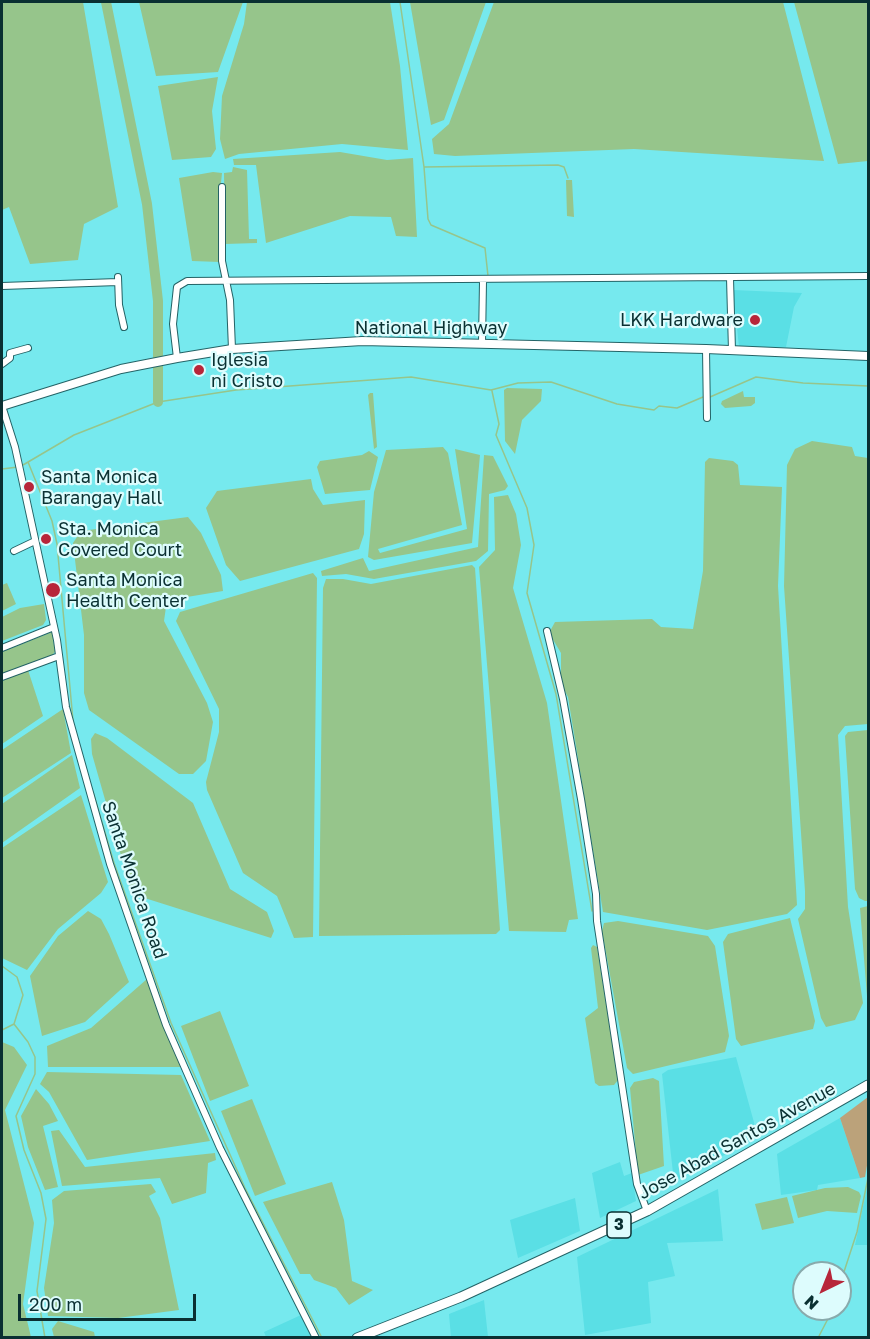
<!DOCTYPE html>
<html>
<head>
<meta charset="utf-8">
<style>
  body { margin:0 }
  #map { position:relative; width:870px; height:1339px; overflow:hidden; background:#76e9ee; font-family:"Golos Text",sans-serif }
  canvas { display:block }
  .frame { position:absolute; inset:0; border:3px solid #0a3032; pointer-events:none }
  .north { position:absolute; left:792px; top:1261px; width:60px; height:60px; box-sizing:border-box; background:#ddfcfd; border:2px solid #89aaac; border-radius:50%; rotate:223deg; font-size:16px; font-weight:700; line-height:24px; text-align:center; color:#0a3032 }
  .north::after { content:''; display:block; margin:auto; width:21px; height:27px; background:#b7263a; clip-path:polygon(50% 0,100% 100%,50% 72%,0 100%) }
  .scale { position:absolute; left:18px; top:1294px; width:178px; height:27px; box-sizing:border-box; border:3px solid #0a3032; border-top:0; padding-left:8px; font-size:18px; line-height:21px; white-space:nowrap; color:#0a3032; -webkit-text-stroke:4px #ddfcfd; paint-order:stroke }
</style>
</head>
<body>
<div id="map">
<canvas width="870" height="1339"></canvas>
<div class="frame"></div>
<div class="north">N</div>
<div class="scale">200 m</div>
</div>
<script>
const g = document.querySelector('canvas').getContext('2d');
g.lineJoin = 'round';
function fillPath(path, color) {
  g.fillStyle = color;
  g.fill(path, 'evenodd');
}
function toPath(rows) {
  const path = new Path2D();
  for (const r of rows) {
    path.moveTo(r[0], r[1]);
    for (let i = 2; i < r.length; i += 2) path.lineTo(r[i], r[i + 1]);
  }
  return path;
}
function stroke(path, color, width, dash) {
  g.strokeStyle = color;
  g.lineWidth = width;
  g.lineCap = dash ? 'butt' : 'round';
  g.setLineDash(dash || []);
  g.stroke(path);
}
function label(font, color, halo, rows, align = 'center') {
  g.font = font + ' "Golos Text",sans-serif';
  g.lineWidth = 4.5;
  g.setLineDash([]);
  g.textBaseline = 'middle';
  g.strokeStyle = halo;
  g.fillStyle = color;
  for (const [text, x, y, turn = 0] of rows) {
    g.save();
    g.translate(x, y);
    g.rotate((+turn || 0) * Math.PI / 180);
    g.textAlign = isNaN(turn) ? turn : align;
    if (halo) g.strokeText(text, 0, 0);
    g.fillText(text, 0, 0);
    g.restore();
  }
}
fillPath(toPath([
  [733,290,802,293,794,307,786,347,739,347],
  [736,1057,758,1137,674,1182,662,1074,668,1070],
  [840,1118,860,1178,818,1185,817,1190,781,1195,777,1154],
  [620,1162,624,1176,632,1173,636,1201,600,1218,592,1173],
  [868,1183,868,1245,855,1245],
  [718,1189,723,1241,667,1243,675,1276,648,1282,651,1323,585,1335,577,1257],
  [575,1198,580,1231,518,1258,510,1220],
  [484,1300,488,1337,451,1337,449,1314],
  [301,1315,313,1337,266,1337,264,1332]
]), '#5adfe5');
fillPath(toPath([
  [868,1097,868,1160,865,1177,860,1178,840,1118]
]), '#bba27a');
fillPath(toPath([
  [2,2,83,2,118,207,84,224,78,260,30,264,9,207,2,210],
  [139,2,243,2,218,72,156,76],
  [247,2,390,2,400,66,408,150,342,144,239,154,225,159,220,139,222,96,244,24],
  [410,2,486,2,444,120,431,125],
  [494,2,783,2,824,161,634,149,455,156,434,154,432,139,449,124],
  [794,2,868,2,868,161,838,164],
  [218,77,212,111,216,149,211,157,172,160,158,86],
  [340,152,387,160,413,158,417,237,396,236,391,217,350,216,266,243,256,165,234,165,233,159],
  [233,167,247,170,249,239,257,239,257,243,225,244,224,173,232,172],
  [213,172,222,173,219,203,220,262,192,261,179,178],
  [566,180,572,180,574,217,567,216],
  [507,388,542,389,541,401,522,420,515,454,505,441,504,390],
  [743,391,744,397,755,397,755,403,751,406,725,408,721,404,722,401],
  [370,393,373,393,377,447,374,449,368,395],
  [812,441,852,447,855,456,868,458,868,724,845,726,838,735,848,907,863,1003,855,1020,826,1027,821,1018,798,919,805,909,805,891,784,586,787,465,795,449],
  [443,447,448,453,462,525,378,549,380,553,467,529,455,449,480,455,472,543,374,560,368,557,374,492,386,450],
  [369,451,378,457,370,490,325,494,317,467,320,461,362,455],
  [484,455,493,456,508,486,505,490,489,494,488,551,476,561,374,579,346,574,322,576,321,571,363,558,369,571,478,547],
  [709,458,733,461,738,465,740,485,782,487,778,586,797,905,787,914,707,930,603,912,568,697,561,684,561,653,549,633,555,622,652,619,661,627,693,629,703,571,705,462],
  [311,479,313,489,323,505,365,500,364,534,359,549,240,581,226,565,206,508,217,491],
  [508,495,516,514,521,545,513,588,547,703,578,919,569,920,566,932,509,931,479,567,495,550,494,497],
  [188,517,201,533,221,575,223,591,175,599,166,607,164,621,207,703,213,722,206,761,193,774,179,774,89,710,84,693,84,635,73,543,81,531],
  [472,565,475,568,500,930,496,934,319,936,323,588,326,579,343,579,371,584],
  [313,573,317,578,313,937,294,938,277,896,243,873,207,790,206,782,219,732,219,709,176,621,180,612],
  [7,583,16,604,2,611,2,585],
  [44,604,46,620,43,625,2,641,2,617,20,608],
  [52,632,55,652,51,656,2,674,2,652],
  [28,670,43,716,2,744,2,681],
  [63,709,71,753,2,798,2,750],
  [868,730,868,901,865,901,859,898,855,889,845,736,848,732],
  [95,733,107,738,193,803,230,889,267,912,274,931,271,938,132,894,92,754,91,739],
  [72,755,80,788,2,843,2,804],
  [81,795,108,882,101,893,58,929,27,970,2,958,2,848],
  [868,906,868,1009,860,908],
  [88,911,101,919,109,934,129,982,85,1022,42,1036,30,976,58,936],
  [790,918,815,1021,813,1029,741,1046,736,1039,723,942,728,934],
  [618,921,708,936,715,946,729,1036,725,1052,633,1074,627,1068,602,931,604,923],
  [593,945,597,947,618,1080,614,1085,599,1086,595,1083,585,1018,598,1008,591,948],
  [147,979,181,1067,48,1067,47,1046,91,1028],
  [220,1011,249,1086,210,1101,181,1026],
  [2,1042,14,1047,27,1065,5,1110,34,1223,23,1304,31,1337,2,1337],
  [47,1072,181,1075,210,1141,87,1160,49,1092,40,1084],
  [653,1078,659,1081,664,1166,638,1175,630,1088,634,1082],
  [36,1089,49,1104,58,1121,43,1126,58,1187,45,1190,28,1147,21,1116],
  [252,1099,286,1184,255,1196,221,1111],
  [59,1130,85,1167,215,1153,216,1160,208,1163,206,1193,172,1204,160,1178,62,1186,51,1131],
  [332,1182,344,1220,352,1281,373,1290,349,1305,336,1288,314,1280,310,1274,300,1274,263,1202],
  [151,1184,156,1192,149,1196,160,1218,179,1310,118,1318,48,1316,44,1288,54,1223,52,1200,64,1191],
  [848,1187,859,1192,861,1196,857,1213,827,1211,798,1218,792,1196,825,1188],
  [787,1197,794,1223,762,1230,755,1204],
  [58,1321,94,1332,95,1337,54,1337,52,1329]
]), '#96c58b');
stroke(toPath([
  [400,2,424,167,428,219,431,225,485,248,488,276],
  [424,167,558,165,564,167,568,178],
  [492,391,499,424,496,435,527,508,534,545,527,593,556,694,592,911],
  [710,397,756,377,803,383,868,386],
  [28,462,52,521,57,544,73,721],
  [23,465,74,435,158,402,236,390,411,377,491,390,518,383,551,382,617,404,654,410,659,406,677,408,703,397],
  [2,469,18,467],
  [93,792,114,863,171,1023,245,1188,322,1338],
  [2,966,17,977,23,995,14,1024,2,1030],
  [14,1024,28,1042,35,1057,35,1074,16,1116,24,1150,41,1193,46,1219,37,1291,45,1338],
  [840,1284,857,1232,868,1178],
  [818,1338,833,1309]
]), '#96c58b', 1.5);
stroke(toPath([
  [106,2,147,204,158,301,158,402]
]), '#96c58b', 10);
const minor = toPath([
  [222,187,222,261,230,300,232,349],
  [118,277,119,305,124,327],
  [730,278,732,351],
  [2,286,118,282],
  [482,343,483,281],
  [706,349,707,418],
  [177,358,173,324,177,287,187,281,868,276],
  [2,364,10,358,10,353,28,348],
  [2,406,15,447,57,640,66,707,110,864,166,1025,220,1148,316,1338],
  [14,551,35,541],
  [547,631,563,699,581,799,596,894,597,921,637,1184,647,1211],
  [2,648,54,627],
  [2,677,59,656]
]);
const major = toPath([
  [2,406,121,369,177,358,232,349,362,341,706,349,868,356]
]);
const highway = toPath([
  [357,1338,461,1297,647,1211,868,1085]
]);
stroke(minor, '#246366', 8);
stroke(major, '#246366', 10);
stroke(highway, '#246366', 11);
stroke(minor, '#fff', 6);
stroke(major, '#fff', 8);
stroke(highway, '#fff', 9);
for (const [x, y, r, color] of [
  [755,320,6,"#b7263a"],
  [199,370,6,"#b7263a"],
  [29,487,6,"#b7263a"],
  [46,539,6,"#b7263a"],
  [53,590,8,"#b7263a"]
]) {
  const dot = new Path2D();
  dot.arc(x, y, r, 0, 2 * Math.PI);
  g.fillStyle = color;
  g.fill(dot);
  stroke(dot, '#ddfcfd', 2);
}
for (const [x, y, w] of [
  [619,1225,24]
]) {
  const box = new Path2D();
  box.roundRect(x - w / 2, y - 13, w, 26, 4.5);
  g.fillStyle = '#ddfcfd';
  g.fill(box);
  stroke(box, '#0a3032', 1.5);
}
label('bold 16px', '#0a3032', null, [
  ["3",619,1225]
]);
label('18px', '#0a3032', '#ddfcfd', [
  ["LKK Hardware",743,320,"right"],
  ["Iglesia",211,360],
  ["ni Cristo",211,381],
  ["Santa Monica",41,477],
  ["Barangay Hall",41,498],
  ["Sta. Monica",58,529],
  ["Covered Court",58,550],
  ["Santa Monica",66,580],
  ["Health Center",66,601]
], 'left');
label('18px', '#0a3032', '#ddfcfd', [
  ["National Highway",431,328],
  ["Santa Monica Road",134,880,71],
  ["Jose Abad Santos Avenue",737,1141,-29]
]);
</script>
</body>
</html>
